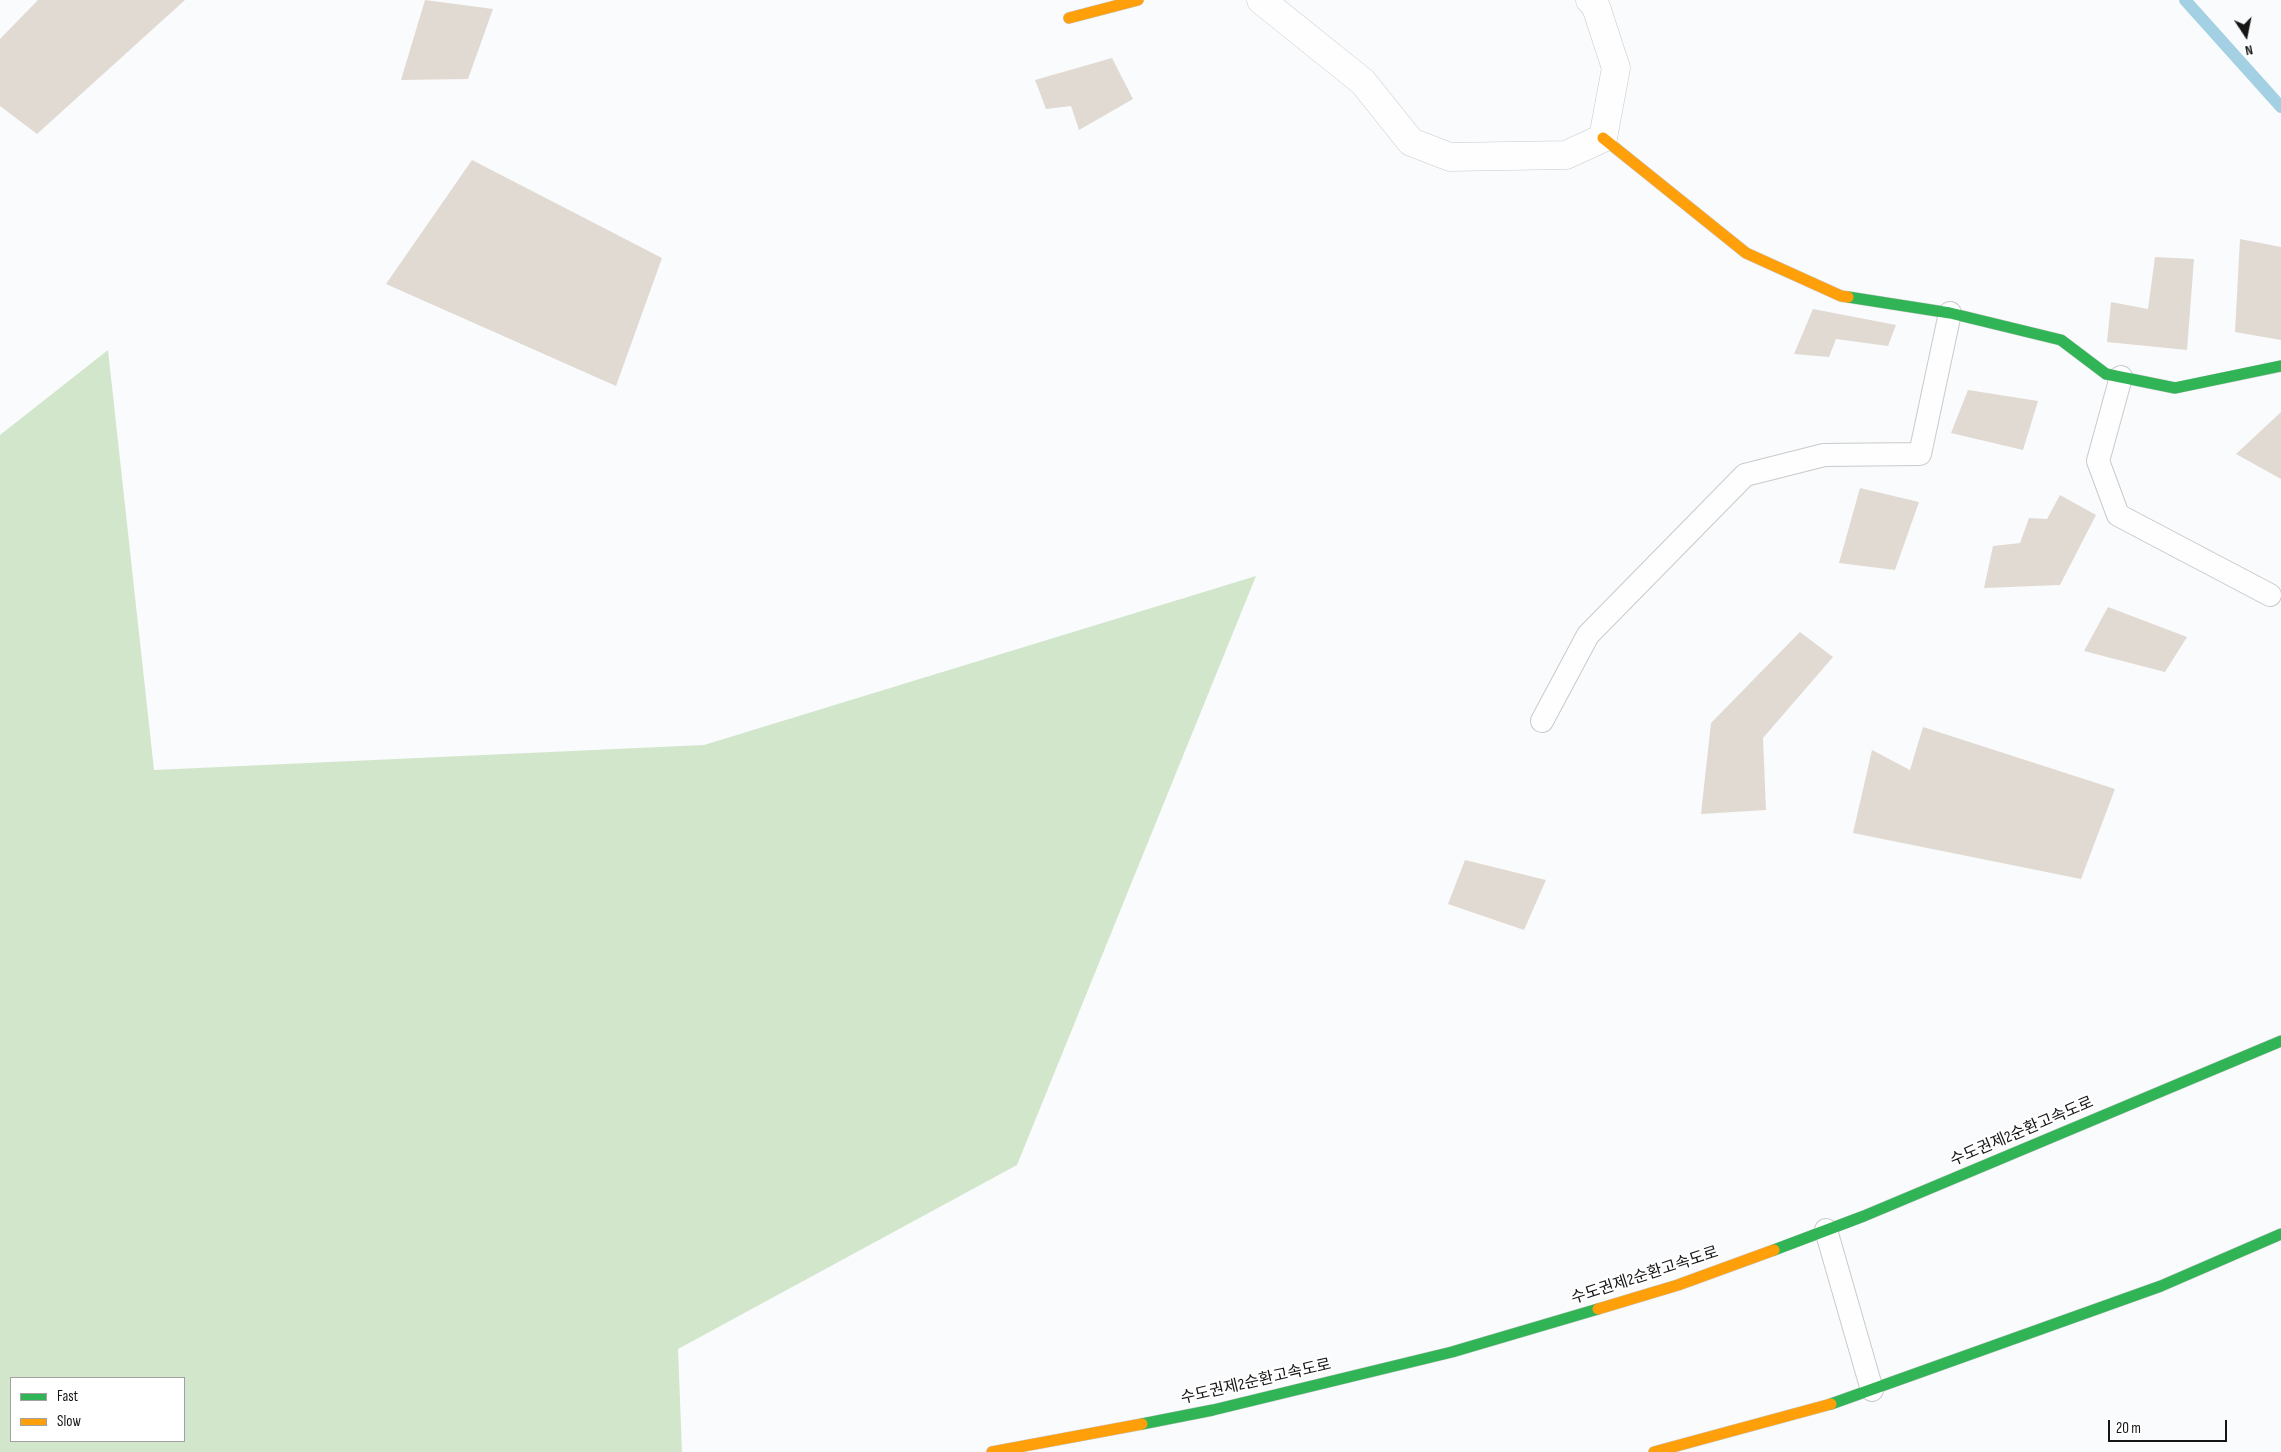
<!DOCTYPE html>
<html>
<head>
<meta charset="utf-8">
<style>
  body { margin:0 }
  #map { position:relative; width:2281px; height:1452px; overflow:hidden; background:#fafbfd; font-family:"Sofia Sans Condensed",sans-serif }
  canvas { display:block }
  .legend { position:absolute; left:10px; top:1377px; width:175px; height:65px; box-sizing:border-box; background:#fff; border:1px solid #a1a1a2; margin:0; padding:6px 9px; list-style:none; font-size:15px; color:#151516 }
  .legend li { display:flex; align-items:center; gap:10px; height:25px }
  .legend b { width:25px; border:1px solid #a1a1a2 }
  .north { position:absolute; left:2221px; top:10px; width:50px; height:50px; -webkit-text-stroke:4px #fff; paint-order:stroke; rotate:169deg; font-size:14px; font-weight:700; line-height:20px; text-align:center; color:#151516 }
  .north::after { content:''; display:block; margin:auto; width:18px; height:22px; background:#151516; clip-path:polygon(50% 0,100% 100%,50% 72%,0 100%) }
  .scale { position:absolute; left:2108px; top:1420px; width:119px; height:22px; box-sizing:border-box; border:2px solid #151516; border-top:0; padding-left:6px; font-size:15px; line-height:18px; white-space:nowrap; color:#151516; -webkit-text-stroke:4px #fff; paint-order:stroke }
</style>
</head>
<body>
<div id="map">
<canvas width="2281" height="1452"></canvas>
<ul class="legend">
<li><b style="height:6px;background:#30b455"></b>Fast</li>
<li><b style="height:6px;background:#ff9f0a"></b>Slow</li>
</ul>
<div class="north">N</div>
<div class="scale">20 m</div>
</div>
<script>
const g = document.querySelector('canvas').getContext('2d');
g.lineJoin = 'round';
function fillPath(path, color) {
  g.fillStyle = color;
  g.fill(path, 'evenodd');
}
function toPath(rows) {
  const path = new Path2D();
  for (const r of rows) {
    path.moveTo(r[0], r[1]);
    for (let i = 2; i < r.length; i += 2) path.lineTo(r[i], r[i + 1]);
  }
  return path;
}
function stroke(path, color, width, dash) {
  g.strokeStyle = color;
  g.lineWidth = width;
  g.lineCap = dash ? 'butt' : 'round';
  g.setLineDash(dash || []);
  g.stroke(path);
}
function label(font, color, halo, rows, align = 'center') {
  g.font = font + ' "Sofia Sans Condensed","Noto Sans KR",sans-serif';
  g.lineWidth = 4;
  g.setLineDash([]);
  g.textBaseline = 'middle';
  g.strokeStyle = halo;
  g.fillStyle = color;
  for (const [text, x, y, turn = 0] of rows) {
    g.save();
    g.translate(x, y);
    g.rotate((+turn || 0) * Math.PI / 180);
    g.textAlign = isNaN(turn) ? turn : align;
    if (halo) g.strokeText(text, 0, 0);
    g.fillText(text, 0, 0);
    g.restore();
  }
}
fillPath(toPath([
  [108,350,154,770,704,745,1256,576,1017,1165,678,1349,682,1452,0,1452,0,435],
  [184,1378,184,1441,11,1441,11,1378]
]), '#d2e6cc');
stroke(toPath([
  [2185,0,2281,107]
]), '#a4d0e3', 12);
fillPath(toPath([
  [38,0,185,0,37,134,0,106,0,39],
  [425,0,493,9,468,79,401,80],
  [1112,58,1133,99,1079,130,1071,106,1046,109,1035,80],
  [472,160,662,258,616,386,386,284],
  [2240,239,2281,247,2281,340,2235,332],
  [2155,257,2194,259,2187,350,2107,342,2111,302,2148,309],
  [1813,309,1896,325,1888,346,1836,339,1829,357,1794,354],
  [1968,390,2038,401,2023,450,1951,433],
  [2281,412,2281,479,2236,454],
  [1860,488,1919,502,1895,570,1839,563],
  [2060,495,2096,515,2060,585,1984,588,1993,546,2020,543,2029,518,2047,519],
  [2108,607,2187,637,2165,672,2084,651],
  [1800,632,1833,657,1763,738,1766,810,1701,814,1711,723],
  [1923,727,2115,789,2081,879,1853,833,1872,750,1910,770],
  [1465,860,1546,880,1524,930,1448,904]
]), '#e1dad2');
const lane = toPath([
  [2121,377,2098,461,2118,515,2270,595],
  [1542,721,1588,635,1745,475,1824,455,1920,454,1950,313],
  [1826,1230,1872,1390]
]);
const street = toPath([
  [1261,0,1363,82,1411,142,1450,157,1566,155,1603,138,1616,68,1596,7,1590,0]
]);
const fast = toPath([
  [1848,297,1950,313,2061,340,2106,374,2175,388,2281,366],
  [1774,1250,1864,1216,2281,1041],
  [1831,1404,2161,1286,2281,1234],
  [1142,1424,1213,1410,1452,1352,1598,1309]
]);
const slow = toPath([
  [1069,18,1138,0],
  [1603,138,1746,253,1841,296,1848,297],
  [1598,1309,1678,1285,1774,1250],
  [992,1452,1142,1424],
  [1654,1452,1831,1404]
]);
stroke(lane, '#c8cacb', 24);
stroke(street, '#c8cacb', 29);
stroke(fast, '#c8cacb', 12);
stroke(slow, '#c8cacb', 12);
stroke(lane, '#fefeff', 22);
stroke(street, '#fefeff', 28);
stroke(fast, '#30b455', 11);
stroke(slow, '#ff9f0a', 11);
label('16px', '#151516', '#fff', [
  ["수도권제2순환고속도로",2022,1132,-23],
  ["수도권제2순환고속도로",1645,1276,-18],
  ["수도권제2순환고속도로",1256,1382,-13]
]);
</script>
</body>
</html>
